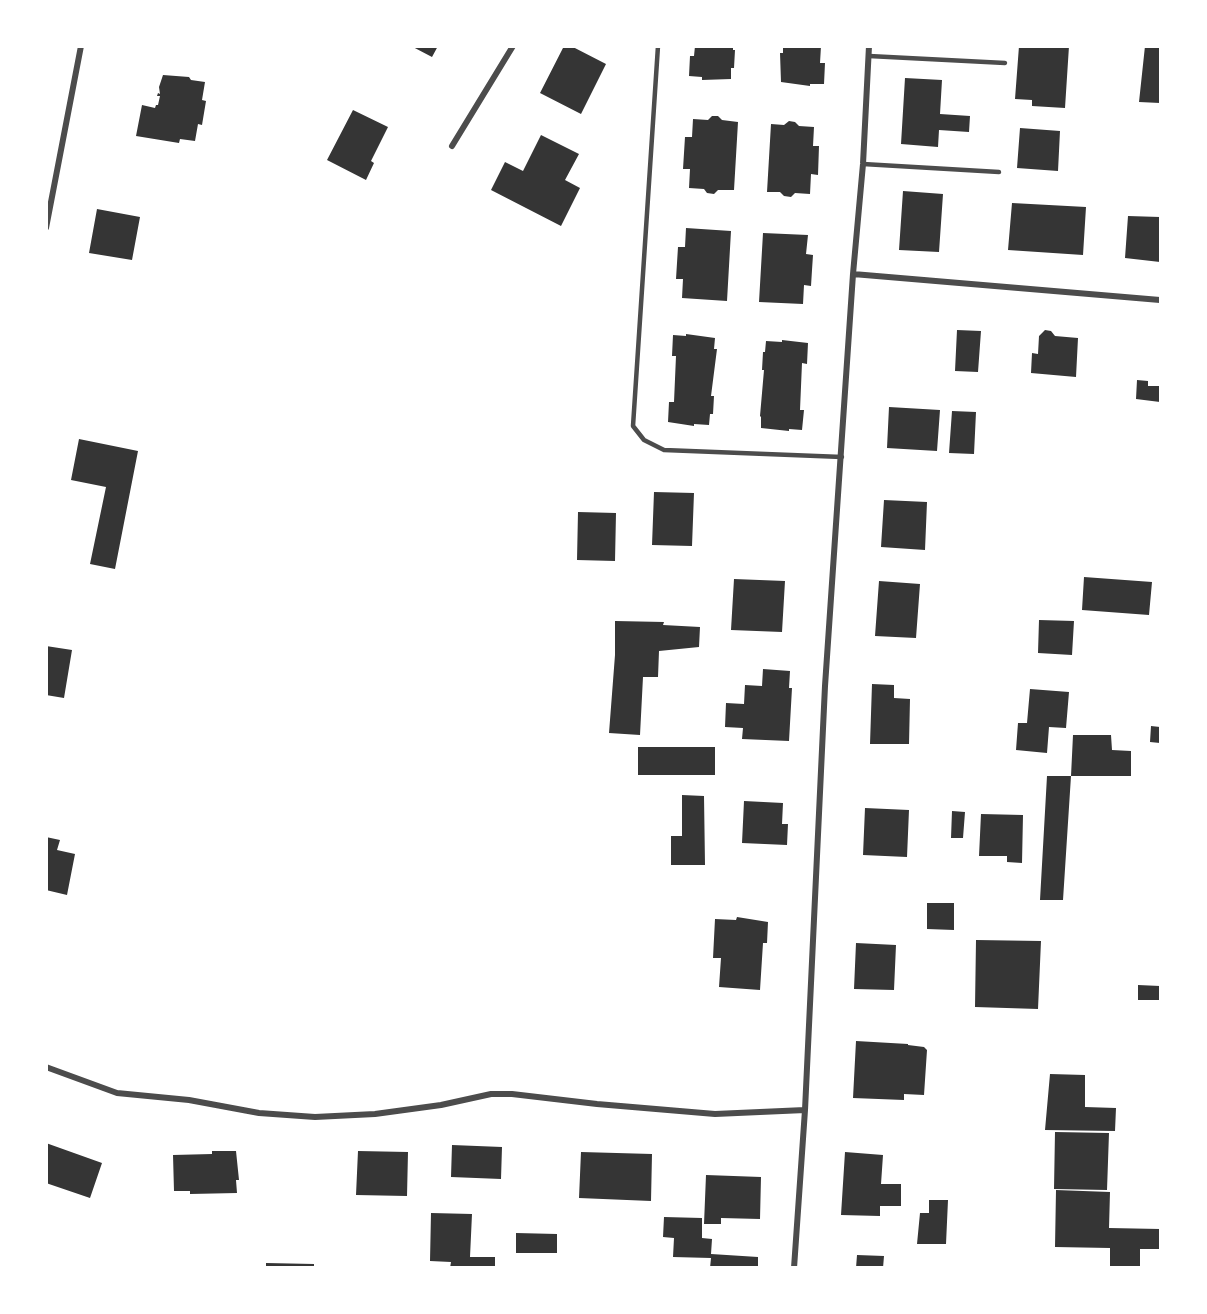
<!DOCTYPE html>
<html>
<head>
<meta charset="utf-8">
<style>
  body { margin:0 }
  #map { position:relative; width:1207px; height:1314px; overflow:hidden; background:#fff; font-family:"IBM Plex Serif",serif }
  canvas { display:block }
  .frame { position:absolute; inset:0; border:48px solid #fff; pointer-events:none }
</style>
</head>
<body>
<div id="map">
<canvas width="1207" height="1314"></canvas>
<div class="frame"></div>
</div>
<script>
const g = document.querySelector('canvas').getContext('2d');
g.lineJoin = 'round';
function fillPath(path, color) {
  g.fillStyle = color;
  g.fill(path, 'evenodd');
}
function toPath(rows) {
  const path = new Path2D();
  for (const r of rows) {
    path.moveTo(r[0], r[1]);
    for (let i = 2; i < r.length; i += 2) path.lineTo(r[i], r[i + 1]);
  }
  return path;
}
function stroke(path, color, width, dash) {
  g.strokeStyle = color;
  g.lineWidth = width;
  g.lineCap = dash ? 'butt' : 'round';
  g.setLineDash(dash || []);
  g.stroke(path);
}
fillPath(toPath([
  [411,46,438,46,432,57],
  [564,46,571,46,606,64,581,114,540,93],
  [695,46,733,46,733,50,735,50,734,68,731,68,731,79,702,80,702,77,689,76,690,56,694,56],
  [783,46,821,46,820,63,825,63,824,84,810,84,810,86,781,82,780,53,783,53],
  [1019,46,1069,46,1065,108,1032,106,1032,100,1015,99],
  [1145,46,1160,47,1160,103,1139,102],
  [163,75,189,77,191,80,205,82,202,100,206,101,202,125,198,124,195,141,180,139,179,143,136,136,142,105,155,108,156,105,158,105,160,96,157,96,158,93,160,94,159,87],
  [905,78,942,80,940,114,970,116,969,132,939,130,938,147,901,144],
  [353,110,388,127,371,161,374,163,366,180,327,160],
  [712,116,718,116,722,120,738,122,734,190,718,190,714,194,707,193,704,189,689,188,690,169,683,169,685,137,692,137,693,119,708,120],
  [789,121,795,122,799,126,814,127,813,146,819,146,818,175,811,174,810,194,795,193,791,197,784,196,780,192,767,192,771,124,784,125],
  [1020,128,1060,131,1058,171,1017,168],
  [541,135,579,154,565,180,580,188,561,226,491,190,505,162,523,171],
  [903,191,943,194,939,252,899,250],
  [1012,203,1086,207,1083,255,1008,250],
  [97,209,140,217,132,260,89,253],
  [1128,216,1160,217,1160,262,1125,258],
  [686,228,731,231,727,301,682,298,683,279,676,279,678,247,685,247],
  [763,233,808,235,806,254,813,255,812,270,811,286,804,285,803,304,759,302],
  [957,330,981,331,978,372,955,371],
  [1045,330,1051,331,1055,336,1078,338,1076,377,1031,373,1032,353,1038,354,1039,336],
  [686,334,715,338,714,349,717,349,711,396,714,396,713,414,710,414,709,425,694,424,694,426,668,422,669,402,674,402,676,356,672,356,673,335,686,336],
  [782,340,808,343,807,364,802,363,800,410,804,410,802,430,789,429,789,431,761,428,761,417,760,416,764,370,762,370,763,352,765,352,766,341,782,342],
  [1137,380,1148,381,1148,386,1160,386,1160,402,1136,399],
  [889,407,940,410,937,451,887,448],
  [952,411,976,412,974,454,949,453],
  [79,439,138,451,115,569,90,564,106,487,71,480],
  [654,492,694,493,692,546,652,545],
  [884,500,927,502,925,550,881,547],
  [578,512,616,513,615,561,577,560],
  [1084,577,1152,582,1149,615,1082,610],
  [734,579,785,581,782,632,731,630],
  [879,581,920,584,916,638,875,636],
  [1039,620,1074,621,1072,655,1038,653],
  [615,621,664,622,663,625,700,627,699,647,659,651,658,677,643,677,640,735,609,733,615,655],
  [46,646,72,650,64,698,46,695],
  [763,669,790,671,789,688,792,688,789,741,742,739,743,728,725,727,726,703,744,704,745,685,762,686],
  [872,684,894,685,894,698,910,699,909,744,870,744],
  [1030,689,1069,692,1066,728,1049,727,1047,753,1016,750,1018,723,1027,723],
  [1151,726,1160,727,1160,743,1150,742],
  [1073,735,1111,735,1112,750,1131,751,1131,776,1071,776],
  [638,747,715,747,715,775,638,775],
  [1047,776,1071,776,1063,900,1040,900],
  [682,795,704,796,705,865,671,865,671,836,682,836],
  [744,801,783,803,782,824,788,824,787,845,742,843],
  [865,808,909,810,907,857,863,855],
  [952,811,965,812,963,838,951,838],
  [981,814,1023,815,1022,863,1007,862,1007,856,979,856],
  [46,837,60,840,57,850,75,854,67,895,46,890],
  [927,903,954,903,954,930,927,929],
  [737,917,768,922,767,943,763,943,760,990,719,987,721,958,713,958,715,919,736,920],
  [976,940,1041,941,1038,1009,975,1007],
  [856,943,896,945,894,990,854,989],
  [1138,985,1160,986,1160,1000,1138,1000],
  [856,1041,908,1044,908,1045,924,1047,927,1050,924,1095,904,1094,904,1100,853,1098],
  [1050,1074,1085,1075,1085,1107,1116,1108,1115,1131,1045,1130],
  [1055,1132,1109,1133,1107,1190,1054,1189],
  [46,1143,102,1163,90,1198,46,1183],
  [452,1145,502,1147,501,1179,451,1177],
  [212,1151,236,1151,239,1180,236,1180,237,1193,190,1194,190,1191,174,1191,173,1155,212,1154],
  [358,1151,408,1152,407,1196,356,1195],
  [581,1152,652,1154,651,1201,579,1198],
  [845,1152,883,1155,881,1184,901,1184,901,1206,880,1206,880,1216,841,1215],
  [706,1175,761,1177,760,1219,721,1218,721,1224,704,1224],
  [1056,1190,1110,1192,1109,1228,1160,1229,1160,1249,1140,1249,1140,1268,1110,1268,1110,1248,1055,1247],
  [929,1200,948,1200,946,1244,917,1244,920,1213,929,1213],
  [431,1213,472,1214,470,1257,495,1257,495,1268,450,1268,451,1262,430,1261],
  [664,1217,702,1218,702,1238,712,1239,711,1254,758,1257,758,1268,710,1268,711,1258,673,1257,674,1238,663,1237],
  [516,1233,557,1234,557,1253,516,1253],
  [857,1255,884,1256,883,1268,856,1268],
  [266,1263,314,1264,314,1268,266,1268]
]), '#353535');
stroke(toPath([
  [658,46,633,426,644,440,664,450,842,457],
  [869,56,1005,63],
  [863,164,999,172]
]), '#4c4c4c', 4.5);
stroke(toPath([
  [452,146,513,46],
  [46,228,81,46],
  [853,274,1160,300],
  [46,1067,117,1093,189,1100,259,1113,315,1117,375,1114,441,1105,491,1094,512,1094,597,1104,715,1114,805,1110],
  [794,1268,805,1110,825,686,853,274,863,164,869,46]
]), '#4c4c4c', 6);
</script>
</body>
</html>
